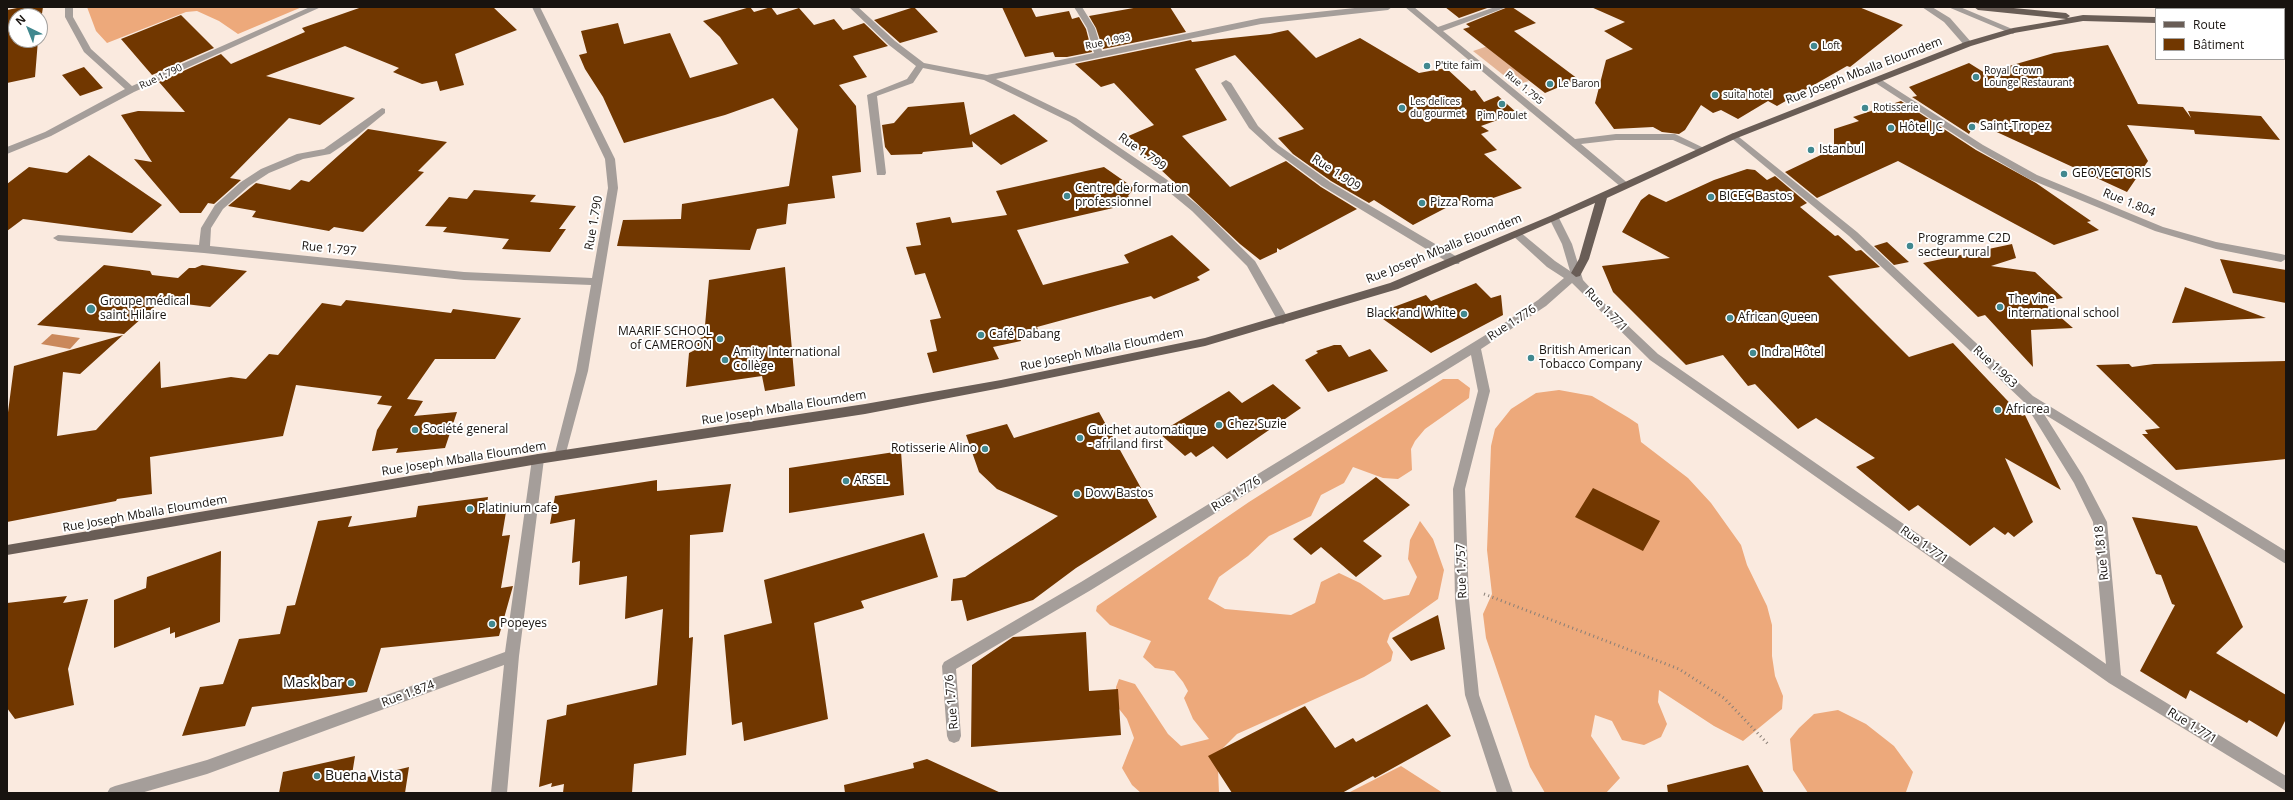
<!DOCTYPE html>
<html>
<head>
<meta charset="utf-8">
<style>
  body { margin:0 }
  #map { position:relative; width:2293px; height:800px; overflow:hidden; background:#faeadf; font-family:"Open Sans",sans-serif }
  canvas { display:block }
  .frame { position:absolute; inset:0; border:8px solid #18130f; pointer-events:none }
  .legend { position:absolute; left:2155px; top:8px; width:130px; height:52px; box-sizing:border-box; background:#fff; border:1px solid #a3a19f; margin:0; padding:5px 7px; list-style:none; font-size:12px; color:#18130f }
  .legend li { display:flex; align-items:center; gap:8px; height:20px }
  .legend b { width:20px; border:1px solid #a3a19f }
  .north { position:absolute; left:8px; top:8px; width:40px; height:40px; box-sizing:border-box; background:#fff; border:1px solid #a3a19f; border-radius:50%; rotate:317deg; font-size:11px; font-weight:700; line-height:16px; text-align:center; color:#18130f }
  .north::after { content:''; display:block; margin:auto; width:14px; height:18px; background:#41888f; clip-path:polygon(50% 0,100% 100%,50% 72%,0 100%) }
</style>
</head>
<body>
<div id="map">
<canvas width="2293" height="800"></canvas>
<div class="frame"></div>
<ul class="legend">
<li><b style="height:5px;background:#695d56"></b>Route</li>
<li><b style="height:11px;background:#713700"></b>Bâtiment</li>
</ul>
<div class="north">N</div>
</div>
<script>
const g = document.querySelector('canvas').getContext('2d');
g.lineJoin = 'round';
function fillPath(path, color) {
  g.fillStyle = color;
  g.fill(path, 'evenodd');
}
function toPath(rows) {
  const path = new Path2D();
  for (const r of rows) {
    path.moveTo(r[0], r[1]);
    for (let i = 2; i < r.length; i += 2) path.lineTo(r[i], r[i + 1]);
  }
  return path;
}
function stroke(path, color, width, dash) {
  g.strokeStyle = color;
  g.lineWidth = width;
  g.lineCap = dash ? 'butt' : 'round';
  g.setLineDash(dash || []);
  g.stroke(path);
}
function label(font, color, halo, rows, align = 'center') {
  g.font = font + ' "Open Sans",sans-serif';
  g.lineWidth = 4;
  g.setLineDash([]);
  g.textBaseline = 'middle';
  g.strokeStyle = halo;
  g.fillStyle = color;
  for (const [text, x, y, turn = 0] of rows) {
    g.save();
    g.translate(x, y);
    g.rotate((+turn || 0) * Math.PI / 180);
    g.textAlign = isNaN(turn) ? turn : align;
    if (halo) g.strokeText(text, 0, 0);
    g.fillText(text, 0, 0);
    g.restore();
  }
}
fillPath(toPath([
  [1491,45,1529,81,1516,85,1473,51]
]), '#e5b596');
fillPath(toPath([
  [87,7,302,7,238,34,219,21,197,11,186,12,107,43,96,31],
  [1443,379,1458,379,1470,388,1469,398,1425,429,1415,441,1411,449,1412,470,1398,479,1383,478,1353,467,1344,483,1321,495,1311,516,1269,536,1248,556,1219,577,1208,599,1225,609,1291,615,1315,603,1321,582,1339,573,1360,583,1384,600,1409,595,1417,577,1408,559,1410,540,1420,521,1433,539,1444,570,1438,599,1390,633,1387,642,1393,652,1391,661,1364,677,1237,734,1220,751,1218,769,1219,793,1141,793,1132,785,1122,768,1134,738,1127,719,1116,705,1116,687,1119,679,1135,684,1168,734,1181,746,1209,739,1193,719,1184,698,1188,691,1183,682,1174,671,1155,668,1143,657,1151,641,1110,625,1096,611,1097,606,1249,502],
  [1559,390,1592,396,1629,418,1638,424,1641,442,1688,478,1711,503,1741,545,1747,565,1767,606,1772,625,1772,656,1775,676,1783,696,1782,709,1743,741,1714,726,1659,690,1658,702,1667,724,1661,737,1644,745,1622,740,1612,721,1595,715,1591,736,1620,778,1606,793,1545,793,1530,767,1486,638,1483,614,1492,594,1487,550,1491,446,1495,429,1511,409,1536,393],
  [1838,710,1866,724,1894,746,1913,772,1906,792,1808,793,1793,770,1790,739,1799,728,1814,714],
  [1401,766,1443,793,1348,793]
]), '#eda97b');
fillPath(toPath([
  [52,334,80,338,70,349,41,344]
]), '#ca885b');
fillPath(toPath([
  [22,7,43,7,40,27,40,16,16,16,16,40,38,40,35,77,7,83,7,10],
  [362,7,493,7,517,30,455,54,464,85,440,91,437,81,422,84,393,72,399,68,345,46,266,76,355,98,320,125,289,118,230,178,241,180,214,204,208,203,201,213,180,213,134,159,152,162,121,115,138,111,185,112,159,82,221,54,231,64,305,32,302,28],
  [750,7,754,12,771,7,777,15,799,8,814,25,834,19,843,30,864,23,888,46,853,56,867,77,839,85,856,106,861,172,832,176,835,198,788,204,786,224,757,229,750,250,617,246,623,220,681,219,682,204,789,186,798,129,773,98,725,115,624,143,603,97,585,69,579,55,587,53,581,31,618,23,624,44,670,33,690,78,738,64,720,37,703,21],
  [914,7,938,32,900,43,874,20],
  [1002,7,1031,7,1036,17,1069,11,1072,19,1079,17,1086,29,1092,52,1067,57,1055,57,1053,52,1025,57],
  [1139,7,1170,7,1186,32,1103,49,1096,28,1089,16],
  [1445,7,1490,7,1459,18],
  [1508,7,1512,7,1536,23,1514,31,1578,79,1545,93,1463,29,1470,27,1466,24],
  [1591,7,1859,7,1903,25,1850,67,1847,66,1777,106,1768,101,1738,119,1721,110,1713,113,1701,105,1685,130,1679,134,1662,132,1653,127,1614,129,1595,103,1606,60,1633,49,1604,31,1625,22],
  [181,15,214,48,152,75,121,39],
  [1288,30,1316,58,1360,38,1419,73,1446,68,1471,91,1475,90,1484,102,1498,96,1517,113,1481,126,1489,131,1481,134,1497,150,1484,154,1522,188,1470,206,1463,199,1413,225,1374,200,1369,203,1331,181,1293,154,1278,138,1304,129,1235,55,1195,69,1227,120,1182,136,1230,187,1286,161,1321,187,1357,209,1280,250,1277,248,1277,252,1260,260,1240,244,1126,137,1154,125,1114,83,1101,87,1075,64,1191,40,1192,42,1270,34],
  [2108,45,2138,104,2183,107,2191,118,2188,111,2261,116,2280,140,2195,134,2194,130,2127,125,2148,161,2127,192,1975,122,1969,134,1912,97,1917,96,1909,87,1969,63,1985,73,2054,53],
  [84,67,103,88,80,96,62,75],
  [1901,101,1976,150,2036,183,2091,221,2087,222,2099,230,2054,245,1898,161,1817,198,1785,172,1827,152,1834,156,1834,129,1859,121,1853,117],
  [964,102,970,135,1014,114,1048,141,1001,165,972,141,973,147,923,152,922,154,891,155,885,147,882,125,894,123,908,107],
  [368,129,447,142,418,171,424,172,363,232,334,227,329,231,252,217,256,211,228,206,256,183,290,190,301,180,309,182],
  [89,155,162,205,132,233,23,219,7,231,7,184,29,167,67,173],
  [1104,167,1134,188,1128,196,1135,203,1017,230,1043,285,1129,263,1124,255,1172,235,1210,270,1197,277,1200,280,1154,299,1151,296,1037,327,1039,333,1020,337,1021,341,993,347,999,359,933,373,927,353,937,351,930,320,941,318,925,273,915,275,906,247,921,245,916,223,950,217,952,223,1007,215,996,191],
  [1747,169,1755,170,1767,180,1775,176,1807,203,1800,207,1835,236,1838,235,1856,251,1861,250,1880,267,1828,276,1909,357,1953,343,2022,416,2025,415,2061,490,2005,458,2033,522,2014,537,2008,532,2005,535,1994,527,1970,546,1918,505,1909,511,1856,467,1875,458,1816,418,1798,429,1755,384,1748,386,1723,355,1686,365,1613,292,1602,266,1670,258,1622,232,1641,200,1649,194,1666,202,1714,180],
  [474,190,536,195,530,202,576,206,559,229,566,229,550,252,502,249,509,239,443,232,447,227,425,226,449,197,467,199],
  [1887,242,1909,262,1894,265,1874,246],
  [2012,244,2016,258,1991,266,2035,272,2063,298,2043,302,2073,328,2031,330,2033,367,1985,315,1978,317,1923,263],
  [2220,259,2286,270,2286,303,2233,293],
  [104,265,150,271,152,275,178,278,189,268,195,268,202,265,247,271,210,307,161,301,124,334,37,325],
  [785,267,795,386,765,391,762,376,686,387,689,353,695,350,696,339,704,337,709,280],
  [1476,283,1491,298,1501,295,1503,315,1431,353,1383,319,1391,314,1383,311,1426,295,1431,301],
  [2185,287,2266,318,2172,323],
  [346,300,451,313,453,309,521,318,495,359,435,359,407,399,423,401,414,416,457,412,445,448,396,453,398,448,372,451,377,430,392,406,377,404,382,396,296,385,283,436,150,457,152,494,117,499,116,501,7,522,7,420,14,366,123,335,80,374,63,372,57,436,96,430,160,361,161,388,231,377,246,379,269,354,278,355,322,303,341,306],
  [1334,345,1341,345,1349,357,1370,349,1388,371,1328,392,1305,360,1318,353,1316,351],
  [2286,361,2286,459,2176,470,2142,434,2148,434,2145,430,2160,428,2096,365,2129,364,2132,367,2154,364],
  [1273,384,1301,408,1227,459,1213,446,1196,457,1191,452,1185,456,1159,433,1229,391,1242,403],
  [1099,412,1157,517,1076,568,1033,600,967,621,962,600,951,601,953,579,965,577,1058,516,997,489,979,472,966,435,1007,424,1014,438],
  [901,451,904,495,789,513,789,468],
  [1376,477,1410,505,1363,541,1382,556,1356,577,1321,547,1311,555,1293,539],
  [657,480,657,491,731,484,723,532,690,535,689,638,693,637,686,755,634,764,632,793,563,793,564,784,551,787,552,783,539,787,547,720,566,715,567,705,657,685,663,609,625,619,627,576,579,585,580,561,572,563,575,519,550,524,555,496],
  [1593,488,1660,521,1643,551,1575,517],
  [488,497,486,510,507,506,502,536,510,535,501,588,513,586,499,636,381,648,367,692,252,707,245,726,182,736,200,687,223,684,239,639,280,634,287,606,295,605,318,521,352,516,348,527,416,517,418,506],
  [2132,517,2197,526,2243,627,2216,653,2286,695,2286,719,2277,737,2249,720,2247,723,2190,690,2186,699,2140,671,2175,605,2172,604,2161,575,2156,574],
  [924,533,938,577,861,601,864,608,814,623,828,719,744,741,742,722,732,725,724,635,772,623,764,580],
  [221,551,220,622,175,638,175,632,170,634,170,627,114,648,114,600,146,588,147,577],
  [67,596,63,603,88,599,68,669,74,705,15,719,7,708,7,603],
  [1438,615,1445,649,1411,661,1392,638],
  [1086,632,1089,691,1118,689,1121,735,971,747,972,665,1013,637],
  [1427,704,1451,736,1375,778,1373,776,1342,793,1232,793,1208,756,1305,706,1335,748,1353,738,1356,742],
  [355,756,351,781,409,767,405,793,279,793,283,772],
  [927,759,1001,793,845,793,844,785,914,768,913,763],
  [1748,765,1764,793,1668,793,1667,785]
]), '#713700');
stroke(toPath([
  [1484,594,1679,669,1724,698,1769,745]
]), '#897f77', 3, [1, 3.5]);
fillPath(toPath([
  [65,7,73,7,73,17,91,49,132,86,310,7,321,7,134,92,51,136,7,154,7,147,45,132,125,89,84,52,65,17,65,7],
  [532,7,540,7,615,159,618,188,588,371,564,460,556,460,554,457,576,371,591,285,464,280,204,253,58,241,53,238,58,235,199,245,201,228,215,205,241,182,261,169,297,154,324,149,382,108,385,109,385,113,357,136,330,154,303,159,269,173,249,186,223,209,211,228,210,246,464,272,592,278,608,188,605,159,532,7],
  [849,7,858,7,895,41,924,63,987,75,1094,53,1087,28,1074,7,1082,7,1095,28,1102,51,1261,18,1364,7,1392,7,1388,10,1261,24,996,79,1076,118,1166,179,1200,207,1255,261,1289,320,1283,324,1279,323,1247,266,1192,211,1158,183,1070,122,984,80,923,68,913,83,877,96,886,173,885,175,877,175,867,95,907,79,916,66,889,45,849,7],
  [1405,7,1414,7,1438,27,1495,7,1507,7,1443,31,1575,139,1616,134,1675,134,1708,150,1706,152,1700,152,1673,140,1616,140,1581,144,1630,185,1625,188,1621,187,1405,7],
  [1922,7,1932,7,1950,18,1971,42,1971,46,1965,46,1944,22,1922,7],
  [1948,7,1960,7,2017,31,2013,34,2010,33,1948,7],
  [1877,77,1983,145,2037,175,2163,227,2216,242,2281,254,2285,255,2286,259,2281,262,2216,249,2155,231,2029,179,1977,149,1874,82,1872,80,1877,77],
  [1226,80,1231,83,1258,126,1278,145,1330,182,1459,258,1460,261,1459,264,1451,264,1322,186,1272,149,1249,128,1221,83,1226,80],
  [1734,133,1857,232,2033,396,2286,551,2286,564,2044,414,2083,476,2107,522,2121,675,2286,776,2286,791,2109,683,1650,360,1572,283,1546,306,1481,349,1490,391,1465,489,1469,600,1479,695,1513,793,1497,793,1465,695,1455,600,1453,489,1478,391,1471,355,1091,590,956,669,961,736,959,741,954,743,949,741,947,736,942,666,944,662,1081,582,1497,328,1538,300,1564,278,1547,267,1511,234,1512,232,1520,232,1555,261,1570,271,1562,244,1549,218,1554,215,1559,218,1572,244,1583,280,1605,304,1658,354,2106,664,2093,522,2074,483,2024,402,1849,236,1731,138,1731,134,1734,133],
  [538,454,542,456,544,459,519,656,507,793,491,793,504,665,207,774,141,793,107,793,110,788,115,786,207,760,505,652,532,459,534,456,538,454]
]), '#a59e9a');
fillPath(toPath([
  [1974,7,2003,7,2066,13,2070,16,2067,18,2083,15,2156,17,2156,23,2083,21,2014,33,1971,46,1737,138,1607,198,1589,259,1580,276,1576,277,1571,273,1579,259,1595,203,1398,289,1205,346,1001,388,865,414,538,464,7,555,7,545,538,454,865,404,1001,380,1205,338,1390,283,1550,216,1731,134,1965,42,2013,28,2066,19,1978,10,1974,7],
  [2284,33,2286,34,2286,40,2284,39,2284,33]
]), '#695d56');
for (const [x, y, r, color] of [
  [1814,46,4,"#41888f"],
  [1427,66,4,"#41888f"],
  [1976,77,4,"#41888f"],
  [1550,84,4,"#41888f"],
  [1715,95,4,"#41888f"],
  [1502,104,4,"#41888f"],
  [1402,108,4,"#41888f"],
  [1865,108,4,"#41888f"],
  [1972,127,4,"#41888f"],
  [1891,128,4,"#41888f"],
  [1811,150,4,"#41888f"],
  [2064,174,4,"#41888f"],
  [1067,196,4,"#41888f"],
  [1711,197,4,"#41888f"],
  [1422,203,4,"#41888f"],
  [1910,246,4,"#41888f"],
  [2000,307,4,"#41888f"],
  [91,309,5,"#41888f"],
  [1464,314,4,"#41888f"],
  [1730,318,4,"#41888f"],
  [981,335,4,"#41888f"],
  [720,339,4,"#41888f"],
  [1753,353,4,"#41888f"],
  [1531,358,4,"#41888f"],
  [725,360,4,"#41888f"],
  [1998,410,4,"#41888f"],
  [1219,425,4,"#41888f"],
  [415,430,4,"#41888f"],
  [1080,438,4,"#41888f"],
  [985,449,4,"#41888f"],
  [846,481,4,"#41888f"],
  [1077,494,4,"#41888f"],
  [470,509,4,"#41888f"],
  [492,624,4,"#41888f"],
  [351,683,4,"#41888f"],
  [317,776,4,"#41888f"]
]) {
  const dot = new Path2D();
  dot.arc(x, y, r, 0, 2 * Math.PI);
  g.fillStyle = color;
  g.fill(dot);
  stroke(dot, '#fff', 1.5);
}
label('10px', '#18130f', '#fff', [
  ["Rue 1.993",1108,42,-12],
  ["Rue 1.790",161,77,-25],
  ["Rue 1.795",1524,88,40]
]);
label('10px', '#18130f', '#fff', [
  ["Loft",1822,46],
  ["P'tite faim",1435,66],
  ["Royal Crown",1984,71],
  ["Lounge Restaurant",1984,83],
  ["Le Baron",1558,84],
  ["suita hotel",1723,95],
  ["Les delices",1410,102],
  ["du gourmet",1410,114],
  ["Rotisserie",1873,108],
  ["Pim Poulet",1502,116,"center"]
], 'left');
label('12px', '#18130f', '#fff', [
  ["Rue Joseph Mballa Eloumdem",1864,71,-21],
  ["Rue 1.799",1142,152,35],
  ["Rue 1.909",1336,173,33],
  ["Rue 1.804",2129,203,22],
  ["Rue 1.790",594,223,-80],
  ["Rue 1.797",329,249,6],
  ["Rue Joseph Mballa Eloumdem",1444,249,-22],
  ["Rue 1.771",1606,310,46],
  ["Rue 1.776",1512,323,-33],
  ["Rue Joseph Mballa Eloumdem",1102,350,-12],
  ["Rue 1.963",1995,367,43],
  ["Rue Joseph Mballa Eloumdem",784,408,-9],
  ["Rue Joseph Mballa Eloumdem",464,459,-9],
  ["Rue 1.776",1236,494,-32],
  ["Rue Joseph Mballa Eloumdem",145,514,-10],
  ["Rue 1.771",1924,545,35],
  ["Rue 1.818",2102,553,-96],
  ["Rue 1.757",1462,571,-92],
  ["Rue 1.874",408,694,-20],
  ["Rue 1.776",952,702,-95],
  ["Rue 1.771",2192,726,32]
]);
label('12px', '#18130f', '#fff', [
  ["Saint-Tropez",1980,127],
  ["Hôtel JC",1899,128],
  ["Istanbul",1819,150],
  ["GEOVECTORIS",2072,174],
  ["Centre de formation",1075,189],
  ["professionnel",1075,203],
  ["BICEC Bastos",1719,197],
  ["Pizza Roma",1430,203],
  ["Programme C2D",1918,239],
  ["secteur rural",1918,253],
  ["The vine",2008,300],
  ["international school",2008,314],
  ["Groupe médical",100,302],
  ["saint Hilaire",100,316],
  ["Black and White",1456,314,"right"],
  ["African Queen",1738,318],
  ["MAARIF SCHOOL",712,332,"right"],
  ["of CAMEROON",712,346,"right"],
  ["Café Dabang",989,335],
  ["British American",1539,351],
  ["Tobacco Company",1539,365],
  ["Amity International",733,353],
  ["Collège",733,367],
  ["Indra Hôtel",1761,353],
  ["Africrea",2006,410],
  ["Chez Suzie",1227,425],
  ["Société general",423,430],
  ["Guichet automatique",1088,431],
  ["- afriland first",1088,445],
  ["Rotisserie Alino",977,449,"right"],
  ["ARSEL",854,481],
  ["Dovv Bastos",1085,494],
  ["Platinium cafe",478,509],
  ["Popeyes",500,624]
], 'left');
label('14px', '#18130f', '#fff', [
  ["Mask bar",343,683],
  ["Buena Vista",325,776,"left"]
], 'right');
</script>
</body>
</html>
